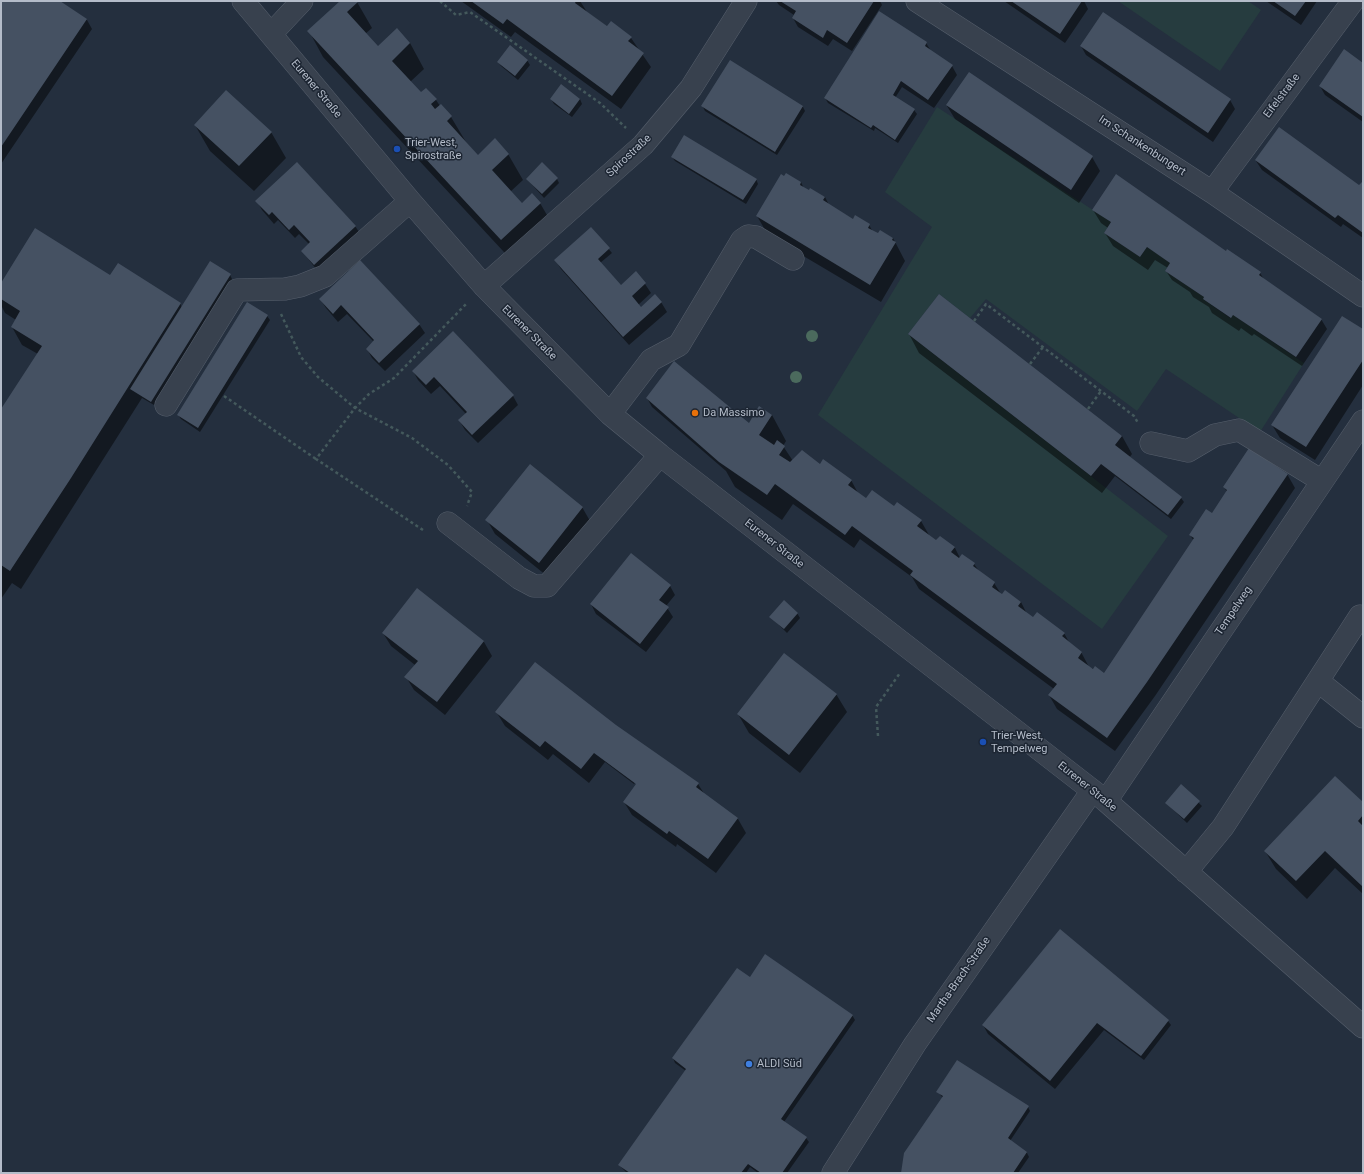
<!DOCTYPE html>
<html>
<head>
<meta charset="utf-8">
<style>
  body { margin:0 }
  #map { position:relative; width:1364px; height:1174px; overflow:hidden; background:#242f3e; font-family:Roboto,sans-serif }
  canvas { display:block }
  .frame { position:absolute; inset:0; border:2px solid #b4bcc9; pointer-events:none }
</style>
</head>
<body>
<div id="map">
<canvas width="1364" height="1174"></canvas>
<div class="frame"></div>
</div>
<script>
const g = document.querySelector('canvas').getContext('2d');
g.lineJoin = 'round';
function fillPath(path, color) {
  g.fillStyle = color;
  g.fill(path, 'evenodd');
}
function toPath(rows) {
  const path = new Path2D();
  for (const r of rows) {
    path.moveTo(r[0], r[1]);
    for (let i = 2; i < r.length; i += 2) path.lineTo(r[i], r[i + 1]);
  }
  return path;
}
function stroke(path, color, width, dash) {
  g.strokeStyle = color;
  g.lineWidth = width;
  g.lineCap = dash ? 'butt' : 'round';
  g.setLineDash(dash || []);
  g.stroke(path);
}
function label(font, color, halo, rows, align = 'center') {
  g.font = font + ' Roboto,sans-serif';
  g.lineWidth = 3;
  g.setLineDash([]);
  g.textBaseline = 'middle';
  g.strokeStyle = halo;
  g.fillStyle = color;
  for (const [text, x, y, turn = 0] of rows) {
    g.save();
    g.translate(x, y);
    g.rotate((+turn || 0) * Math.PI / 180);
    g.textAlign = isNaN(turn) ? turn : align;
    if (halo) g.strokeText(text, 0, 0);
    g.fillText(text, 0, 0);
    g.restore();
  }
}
fillPath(toPath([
  [1118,1,1248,1,1261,10,1220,71],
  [937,107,1111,222,1104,233,1140,257,1147,247,1162,257,1170,263,1165,271,1204,297,1203,299,1230,318,1233,315,1304,363,1260,432,1166,369,1137,411,986,299,970,318,939,294,908,334,1168,536,1102,629,818,415,932,227,885,192]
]), '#263c3f');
fillPath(toPath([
  [1,1,58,1,87,20,92,29,1,164],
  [342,1,357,2,372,28,365,34,378,47,410,43,424,69,410,82,421,93,436,100,440,106,451,117,466,142,478,156,508,154,523,180,510,192,522,204,540,203,555,229,516,265,323,57,309,31],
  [461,1,580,1,587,12,608,27,611,23,631,38,651,67,621,109,515,32,511,37],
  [776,1,880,1,882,5,852,51,833,39,828,46,798,27,793,18,794,15,779,5],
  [1004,1,1084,1,1088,9,1065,43],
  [1266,1,1317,1,1301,25],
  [926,43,931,51,952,66,957,75,934,108,902,87,895,98,914,110,917,114,898,143,875,128,874,131,828,103,825,98],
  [1081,46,1230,100,1235,109,1213,142,1086,55],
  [527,60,530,65,518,80,501,66,498,62],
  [1363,64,1363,122,1325,95,1320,86],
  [969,74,1092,157,1100,171,1079,203,955,119,947,106],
  [551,99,580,99,582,104,572,117,554,104],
  [703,107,803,107,805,111,777,155,705,111],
  [195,125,271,132,286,158,254,191,210,151],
  [672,157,756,179,758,184,746,204,675,161],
  [1256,161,1360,187,1363,184,1363,238,1343,224,1341,227,1262,170],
  [527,179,557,179,559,183,544,198],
  [801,182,804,189,825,197,829,205,854,220,856,217,869,225,873,232,893,238,905,261,881,302,768,235,757,216],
  [257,201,355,226,361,235,320,274,302,251,309,244,299,234,295,238,278,220,274,224,262,210],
  [1093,210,1226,252,1260,273,1265,281,1321,319,1327,329,1302,366,1254,334,1252,336,1241,328,1239,331,1212,313,1209,307,1193,297,1190,292,1172,280,1166,271,1168,268,1155,260,1148,270,1113,246,1105,233,1108,228,1101,223],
  [591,228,612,253,600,263,621,286,636,273,645,284,651,293,638,305,641,308,661,302,667,312,629,345,561,269,555,260],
  [230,275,232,279,154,405,142,398,28,578,21,589,12,583,1,599,1,411,38,354,22,345,12,327,16,320,5,313,1,305,1,285,111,277,180,303,182,308],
  [320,299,419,324,425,333,385,371,372,358,367,349,374,342,347,314,338,322,326,308],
  [267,316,270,320,200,432,181,419,178,415],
  [1363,330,1363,385,1315,460,1280,438,1272,425],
  [909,334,1122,436,1132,454,1129,458,1181,498,1184,502,1171,519,1115,476,1102,493,919,353],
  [413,371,513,396,518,405,478,443,465,430,459,420,466,414,440,386,431,394,418,380],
  [647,398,749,424,772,415,786,441,783,446,793,461,820,465,851,480,859,495,866,499,894,508,921,521,929,535,928,536,936,542,940,537,955,548,960,558,974,564,979,571,994,583,1001,594,1021,602,1027,614,1033,618,1064,633,1070,644,1081,652,1089,667,1105,674,1194,541,1190,535,1212,514,1227,492,1224,487,1287,474,1295,488,1155,696,1115,751,1057,709,1049,695,1054,689,919,589,912,577,860,539,854,548,793,504,782,520,735,487,726,471,652,407],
  [582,507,590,521,547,576,495,534,487,520],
  [670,586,675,595,666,606,673,617,646,652,596,614,591,604],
  [417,589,484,642,492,656,445,715,414,690,406,677,415,665,391,646,383,633],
  [797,613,800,618,787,633,771,617],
  [836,694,847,712,800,773,749,733,738,714],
  [497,713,656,756,634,784,605,762,589,783,553,754,548,760,505,726],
  [698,784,705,795,738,819,746,833,716,873,677,844,676,847,632,815,624,802],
  [1181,786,1202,806,1187,823,1166,803],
  [1363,803,1363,894,1335,868,1307,899,1276,869,1265,851],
  [750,979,852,1015,855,1020,784,1122,806,1138,809,1142,787,1173,758,1173,750,1167,746,1173,627,1173,619,1165,686,1071,675,1063,673,1058],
  [1168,1021,1171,1025,1144,1060,1104,1030,1055,1089,988,1034,983,1025],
  [938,1092,1028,1107,1030,1111,1010,1141,1027,1153,1029,1157,1018,1173,902,1173,943,1098]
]), '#0007');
fillPath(toPath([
  [1,1,60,1,87,19,1,147],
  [340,1,359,1,347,12,378,46,397,28,410,43,392,61,421,92,426,88,437,99,431,104,435,109,441,104,452,116,447,121,478,155,495,138,509,154,492,170,522,203,532,193,541,203,501,240,307,31],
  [471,1,576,1,575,3,607,26,611,21,632,37,628,41,644,53,612,96,507,19,503,24],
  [780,1,874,1,847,43,827,30,823,38,792,18,796,11],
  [1011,1,1082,1,1060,34],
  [1273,1,1306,1,1295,16],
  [879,11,927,42,925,46,953,65,928,100,901,81,893,95,915,109,895,140,873,125,871,128,824,98],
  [1103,12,1231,99,1208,133,1080,46],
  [510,45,528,60,515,76,497,62],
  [1344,49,1363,63,1363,117,1319,86],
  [730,60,803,106,775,152,701,106],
  [969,72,1093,156,1071,190,946,105],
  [561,84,580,99,569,114,550,99],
  [226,90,272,132,239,166,194,125],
  [1279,127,1359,185,1362,182,1363,183,1363,233,1338,215,1335,218,1255,160],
  [684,135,757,179,743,200,671,157],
  [297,162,356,226,314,265,301,251,310,242,294,225,289,230,272,212,269,215,255,201],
  [542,162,558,178,542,194,526,179],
  [786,173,801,182,800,185,809,190,810,188,825,197,823,200,853,219,855,215,870,224,868,228,878,233,880,230,893,238,892,240,896,242,870,285,756,216,781,174,784,176],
  [1116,174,1226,251,1227,249,1261,272,1259,275,1322,319,1296,357,1233,315,1231,318,1203,299,1204,297,1165,271,1170,263,1147,247,1140,257,1104,233,1111,222,1092,210],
  [591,227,610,248,598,259,621,285,636,271,646,283,632,296,641,307,655,294,662,302,623,337,554,260],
  [35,228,110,275,118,263,181,303,71,478,10,571,1,565,1,409,42,346,11,327,20,311,1,299,1,283],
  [360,260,420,324,379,363,366,349,374,340,341,305,333,314,319,299],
  [210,261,231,274,151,402,130,389],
  [939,294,1122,436,1115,445,1182,497,1168,515,1101,464,1091,476,908,334],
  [247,302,268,315,198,428,177,415],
  [1342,316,1363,329,1363,360,1306,447,1271,425],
  [453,331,514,395,472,435,458,420,467,412,434,377,426,385,412,371],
  [674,361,749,423,759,406,772,415,759,435,774,445,777,440,785,446,779,455,790,462,802,450,820,464,823,459,852,480,848,485,866,498,872,490,894,506,897,502,922,520,917,526,936,540,940,536,955,547,951,552,959,558,962,554,975,563,973,566,995,582,992,587,1002,594,1005,590,1021,602,1018,606,1033,617,1037,612,1065,633,1062,636,1082,652,1078,658,1093,669,1095,666,1104,673,1194,538,1189,535,1206,509,1212,513,1227,490,1223,487,1249,448,1288,474,1147,682,1107,738,1048,695,1057,684,910,575,913,571,852,526,845,535,775,484,767,495,719,462,646,398],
  [530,464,583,507,539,563,485,520],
  [631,553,671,585,659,600,669,607,640,644,590,604],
  [417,588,484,641,437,702,404,677,418,661,382,633],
  [784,600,798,613,784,629,769,617],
  [784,653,837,694,789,755,737,714],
  [535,662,616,725,699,783,696,787,738,818,708,859,669,831,667,834,623,802,636,784,594,753,581,769,545,741,540,747,495,712],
  [1335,776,1363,802,1363,815,1358,821,1363,826,1363,887,1325,851,1296,881,1264,851],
  [1181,784,1200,801,1184,819,1165,803],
  [1060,929,1169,1020,1141,1056,1097,1023,1050,1081,982,1025],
  [765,954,853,1015,781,1119,807,1137,782,1173,761,1173,748,1164,741,1173,630,1173,618,1165,686,1069,672,1058,737,968,750,977],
  [957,1060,1029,1106,1008,1138,1027,1152,1013,1173,901,1173,904,1153,943,1096,936,1092]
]), '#455162');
const minor = toPath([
  [243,1,410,201,484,286,610,414,660,455,1106,801,1363,1027],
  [917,1,1212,192,1363,296],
  [271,34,302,1],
  [1212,192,1353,1],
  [484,286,643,145,691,88,746,1],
  [166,405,237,290,285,289,300,286,325,276,410,201],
  [610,414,651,360,679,345,742,240,748,236,756,237,793,259],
  [1151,443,1188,451,1215,435,1239,430,1322,481],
  [448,523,519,578,534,586,547,586,660,455],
  [1318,681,1363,717],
  [1106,801,1363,421],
  [1186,872,1223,827,1360,616,1363,618],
  [833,1173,915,1044,1092,791]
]);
stroke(minor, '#565f6c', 23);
stroke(toPath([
  [440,1,456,15,470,12,600,103,626,128],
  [281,314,301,357,318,377,355,408,412,438,448,465,472,492,467,506],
  [974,321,986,304,1134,416,1138,423],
  [1030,364,1043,347],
  [224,396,316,459],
  [1088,409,1101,391],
  [423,530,316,459,355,408,369,394,394,378,467,303],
  [878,736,876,707,900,673]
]), '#44595c', 2.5, [3, 3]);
stroke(minor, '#38414e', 22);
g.fillStyle = '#4b6a5d';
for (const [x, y] of [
  [812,336],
  [796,377]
]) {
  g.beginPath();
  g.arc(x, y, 6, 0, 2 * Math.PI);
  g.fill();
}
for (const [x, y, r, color] of [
  [397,149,4,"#1a4fb4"],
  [695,413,4,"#e8710a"],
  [983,742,4,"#1a4fb4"],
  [749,1064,4,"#3f7fe0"]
]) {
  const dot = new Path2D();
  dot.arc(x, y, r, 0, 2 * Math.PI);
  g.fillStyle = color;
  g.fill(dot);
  stroke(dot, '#1d2633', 1.5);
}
label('11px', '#b4bcc9', '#1d2633', [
  ["Eurener Straße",316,89,50],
  ["Eifelstraße",1282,96,-53],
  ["Im Schankenbungert",1142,146,33],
  ["Spirostraße",629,156,-43],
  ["Eurener Straße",529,333,45],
  ["Eurener Straße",774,544,38],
  ["Tempelweg",1234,611,-56],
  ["Eurener Straße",1087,787,39],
  ["Martha-Brach-Straße",959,980,-55]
]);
label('11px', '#b4bcc9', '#1d2633', [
  ["Trier-West,",405,143],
  ["Spirostraße",405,156],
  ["Da Massimo",703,413],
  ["Trier-West,",991,736],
  ["Tempelweg",991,749],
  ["ALDI Süd",757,1064]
], 'left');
</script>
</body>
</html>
